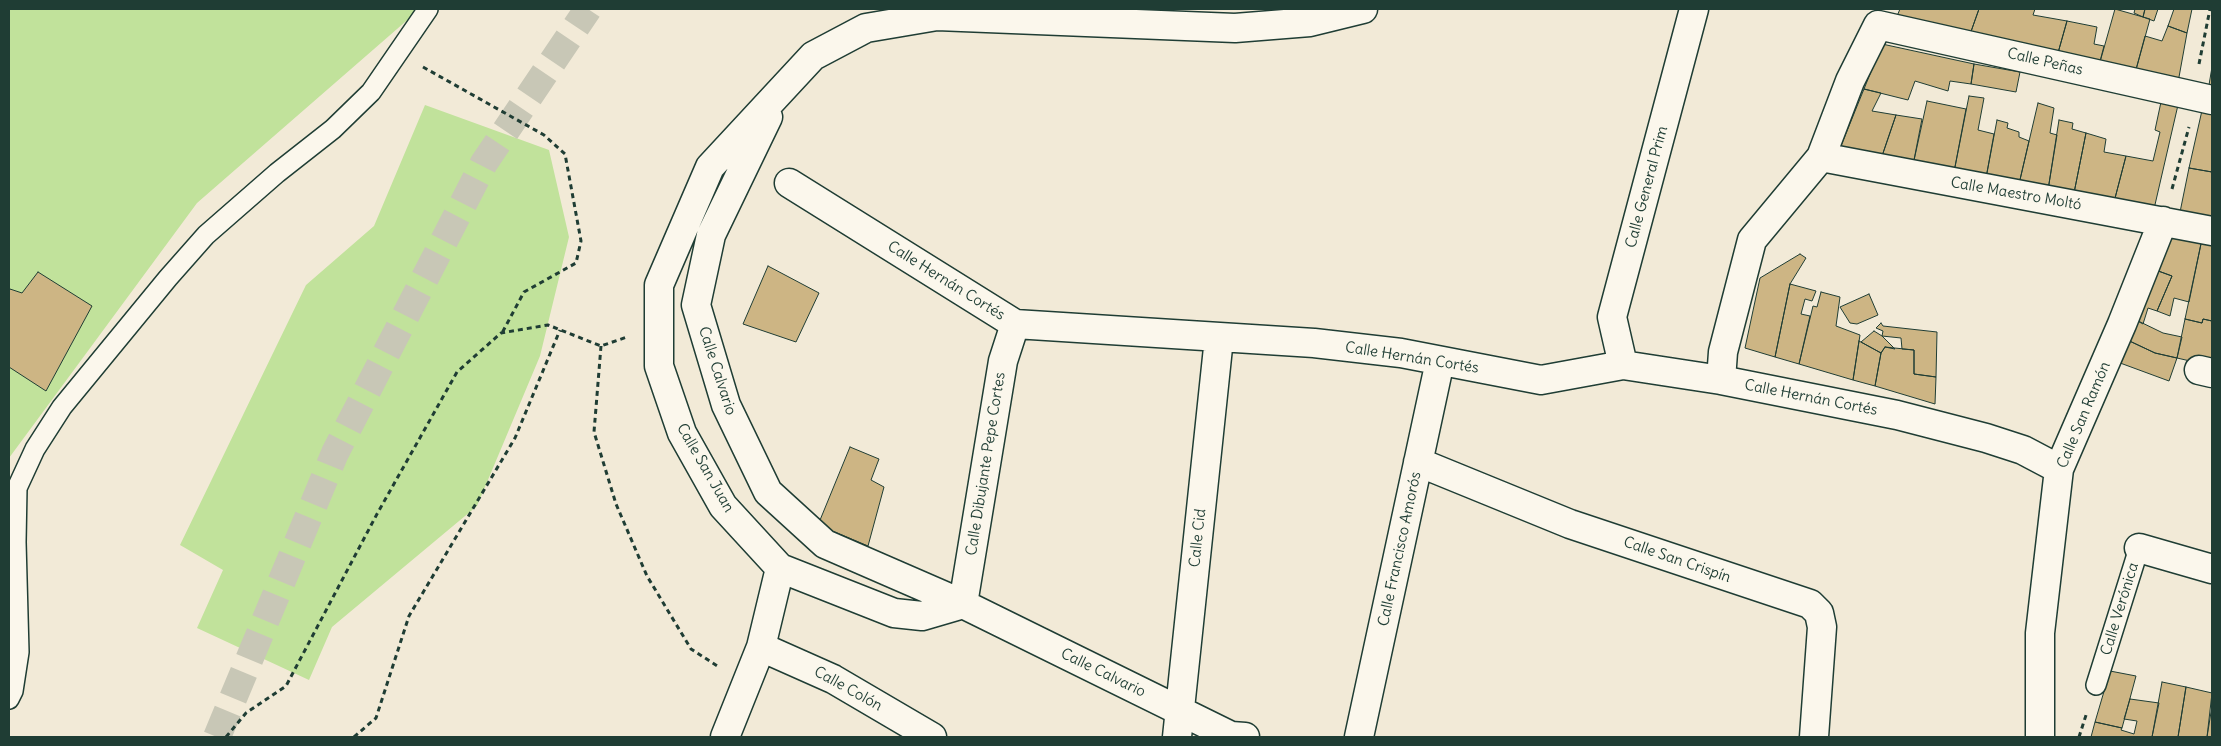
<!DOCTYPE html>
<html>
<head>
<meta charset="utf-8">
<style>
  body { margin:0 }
  #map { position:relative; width:2221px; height:746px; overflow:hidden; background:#f2ead7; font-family:Delius,sans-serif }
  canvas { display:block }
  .frame { position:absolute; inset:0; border:10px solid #1f3d34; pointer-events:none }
</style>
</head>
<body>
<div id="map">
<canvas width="2221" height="746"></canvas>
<div class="frame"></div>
</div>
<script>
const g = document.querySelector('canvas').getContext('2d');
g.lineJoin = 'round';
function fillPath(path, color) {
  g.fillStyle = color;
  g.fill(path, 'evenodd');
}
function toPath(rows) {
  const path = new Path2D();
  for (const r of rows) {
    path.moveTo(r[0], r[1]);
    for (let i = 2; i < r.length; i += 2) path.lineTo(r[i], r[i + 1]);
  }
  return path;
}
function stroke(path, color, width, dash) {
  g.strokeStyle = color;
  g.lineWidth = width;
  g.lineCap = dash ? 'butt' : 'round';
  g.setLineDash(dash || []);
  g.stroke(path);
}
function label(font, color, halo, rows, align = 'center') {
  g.font = font + ' Delius,sans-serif';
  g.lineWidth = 4;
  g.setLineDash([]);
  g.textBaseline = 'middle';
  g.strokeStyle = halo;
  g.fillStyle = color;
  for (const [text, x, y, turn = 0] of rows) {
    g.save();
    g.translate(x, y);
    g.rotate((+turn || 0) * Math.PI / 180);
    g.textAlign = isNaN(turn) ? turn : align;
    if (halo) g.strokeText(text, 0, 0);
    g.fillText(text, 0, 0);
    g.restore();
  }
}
fillPath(toPath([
  [9,9,420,9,197,203,9,458],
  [425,105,549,150,569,237,540,356,477,506,332,627,309,680,197,628,223,570,180,545,306,285,374,226]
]), '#c1e29b');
const building = toPath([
  [1900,9,1979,9,1968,40,1895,21,1900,9],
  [1979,9,2035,9,2033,15,2067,21,2056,60,1968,40,1979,9],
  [2115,9,2150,19,2134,77,2098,69,2115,9],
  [2135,9,2145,9,2143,17,2134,13,2135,9],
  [2145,9,2158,9,2154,21,2143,17,2145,9],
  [2174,9,2192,9,2187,33,2168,26,2174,9],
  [2067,21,2097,27,2094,44,2104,46,2098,69,2056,60,2067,21],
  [2168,26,2187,33,2177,88,2134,77,2145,36,2162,41,2168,26],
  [1882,44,1974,64,1971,84,1950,81,1948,91,1915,81,1908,100,1864,89,1882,44],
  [1974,64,2020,72,2016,92,1971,84,1974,64],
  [2212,67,2212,92,2208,91,2212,67],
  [1864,89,1881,93,1872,111,1896,115,1881,159,1838,153,1864,89],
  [1969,96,1984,98,1978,130,1994,134,1986,178,1954,172,1969,96],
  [1927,101,1966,109,1954,172,1913,165,1927,101],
  [2161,102,2178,105,2154,209,2114,202,2126,156,2153,161,2160,132,2155,130,2161,102],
  [2038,103,2054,108,2050,133,2057,135,2048,190,2019,184,2038,103],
  [2203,106,2212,108,2212,172,2189,168,2203,106],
  [1896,115,1922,119,1913,165,1881,159,1896,115],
  [1997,120,2008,123,2007,128,2019,132,2019,137,2029,141,2019,184,1986,178,1997,120],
  [2059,120,2073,123,2072,129,2086,133,2074,193,2048,190,2059,120],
  [2086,133,2106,139,2104,152,2126,156,2114,202,2074,193,2086,133],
  [2189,168,2212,172,2212,224,2179,217,2189,168],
  [2164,232,2202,239,2189,302,2174,298,2170,316,2157,311,2172,276,2150,268,2164,232],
  [2202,239,2212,241,2212,321,2203,319,2202,323,2185,319,2202,239],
  [1800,254,1806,258,1790,284,1775,357,1745,348,1760,278,1800,254],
  [768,266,819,293,796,342,743,324,768,266],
  [2150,268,2172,276,2157,311,2148,308,2143,324,2130,317,2150,268],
  [38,272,92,306,46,391,9,367,9,291,10,289,22,293,38,272],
  [1790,284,1816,291,1812,301,1805,299,1801,314,1810,316,1799,364,1775,357,1790,284],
  [1821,292,1840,297,1836,326,1860,335,1853,380,1799,364,1813,306,1817,307,1821,292],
  [1869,294,1878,315,1857,324,1850,323,1840,307,1869,294],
  [2130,317,2163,333,2182,337,2177,358,2155,353,2121,337,2130,317],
  [2185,319,2202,323,2203,319,2212,321,2212,366,2177,358,2185,319],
  [1881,323,1883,326,1937,332,1936,377,1914,374,1914,350,1902,349,1901,338,1882,336,1883,331,1876,328,1881,323],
  [1874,331,1882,336,1895,349,1885,347,1881,353,1861,342,1874,331],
  [2121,337,2155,353,2177,358,2169,381,2112,360,2121,337],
  [1859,341,1881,353,1875,386,1853,380,1859,341],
  [1885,347,1914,350,1914,374,1936,377,1935,404,1875,386,1881,353,1885,347],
  [850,447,879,459,871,480,884,487,868,546,818,525,850,447],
  [2110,671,2136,676,2122,728,2095,722,2110,671],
  [2162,682,2186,687,2178,737,2152,737,2162,682],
  [2186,687,2212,693,2207,737,2178,737,2186,687],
  [2130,699,2159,703,2152,737,2091,737,2095,722,2122,728,2121,730,2134,734,2137,721,2124,719,2130,699],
  [2212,706,2212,737,2207,737,2212,706]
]);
fillPath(building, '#cdb584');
stroke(building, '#1f3d34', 1);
stroke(toPath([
  [217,737,335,453,484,163,588,9]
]), '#c8c7b6', 28, [28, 14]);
const lane = toPath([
  [2096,685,2139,548],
  [9,699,13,691,19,652,16,542,17,488,35,449,62,407,168,278,206,235,277,173,333,129,371,92,428,9]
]);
const street = toPath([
  [768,117,711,235,696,305,726,405,768,492,825,544,963,604,1231,736,1245,737],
  [1821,157,2212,231],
  [789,183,1015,324,1314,343,1401,353,1541,380,1623,365,1721,380,1897,415,1986,438,2023,450,2059,469],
  [1623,365,1612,317,1694,9],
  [2199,370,2212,373],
  [1721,380,1723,352,1752,240,1821,157,1850,81,1878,25,2212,100],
  [1418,462,1570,524,1810,604,1819,613,1822,627,1814,737],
  [2139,548,2212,569],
  [963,604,922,616,894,613,780,568,723,506,682,433,659,366,659,285,710,167,813,56,866,28,937,16,1235,28,1310,22,1363,9],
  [963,604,1003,361,1015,324],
  [761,647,833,679,932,737],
  [725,737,761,647,780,568],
  [1177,737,1219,338],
  [1359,737,1440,361],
  [2040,737,2040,633,2059,469,2122,324,2163,221]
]);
stroke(lane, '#1f3d34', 22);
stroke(street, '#1f3d34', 31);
stroke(toPath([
  [2199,64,2210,9],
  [423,67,544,135,565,154,581,241,576,263,524,292,502,333],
  [2172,189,2189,127],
  [601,346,594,432,616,504,647,576,691,649,719,667],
  [226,737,246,713,286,686,377,514,457,372,501,333,548,325,601,346,627,337],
  [354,737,376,718,409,616,515,438,560,330],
  [2079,737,2087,712]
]), '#1f3d34', 3, [5, 4]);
stroke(lane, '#fbf7ec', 19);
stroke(street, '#fbf7ec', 28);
label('15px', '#1f3d34', '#fbf7ec', [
  ["Calle Peñas",2045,62,13],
  ["Calle General Prim",1647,187,-75],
  ["Calle Maestro Moltó",2016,194,10],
  ["Calle Hernán Cortés",946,281,32],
  ["Calle Hernán Cortés",1412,358,9],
  ["Calle Calvario",717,371,72],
  ["Calle Hernán Cortés",1811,398,11],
  ["Calle San Ramón",2084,415,-67],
  ["Calle Dibujante Pepe Cortes",986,464,-81],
  ["Calle San Juan",705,468,60],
  ["Calle Cid",1198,538,-84],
  ["Calle Francisco Amorós",1400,549,-78],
  ["Calle San Crispín",1677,560,19],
  ["Calle Verónica",2120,609,-73],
  ["Calle Calvario",1103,673,26],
  ["Calle Colón",848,689,29]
]);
</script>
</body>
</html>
